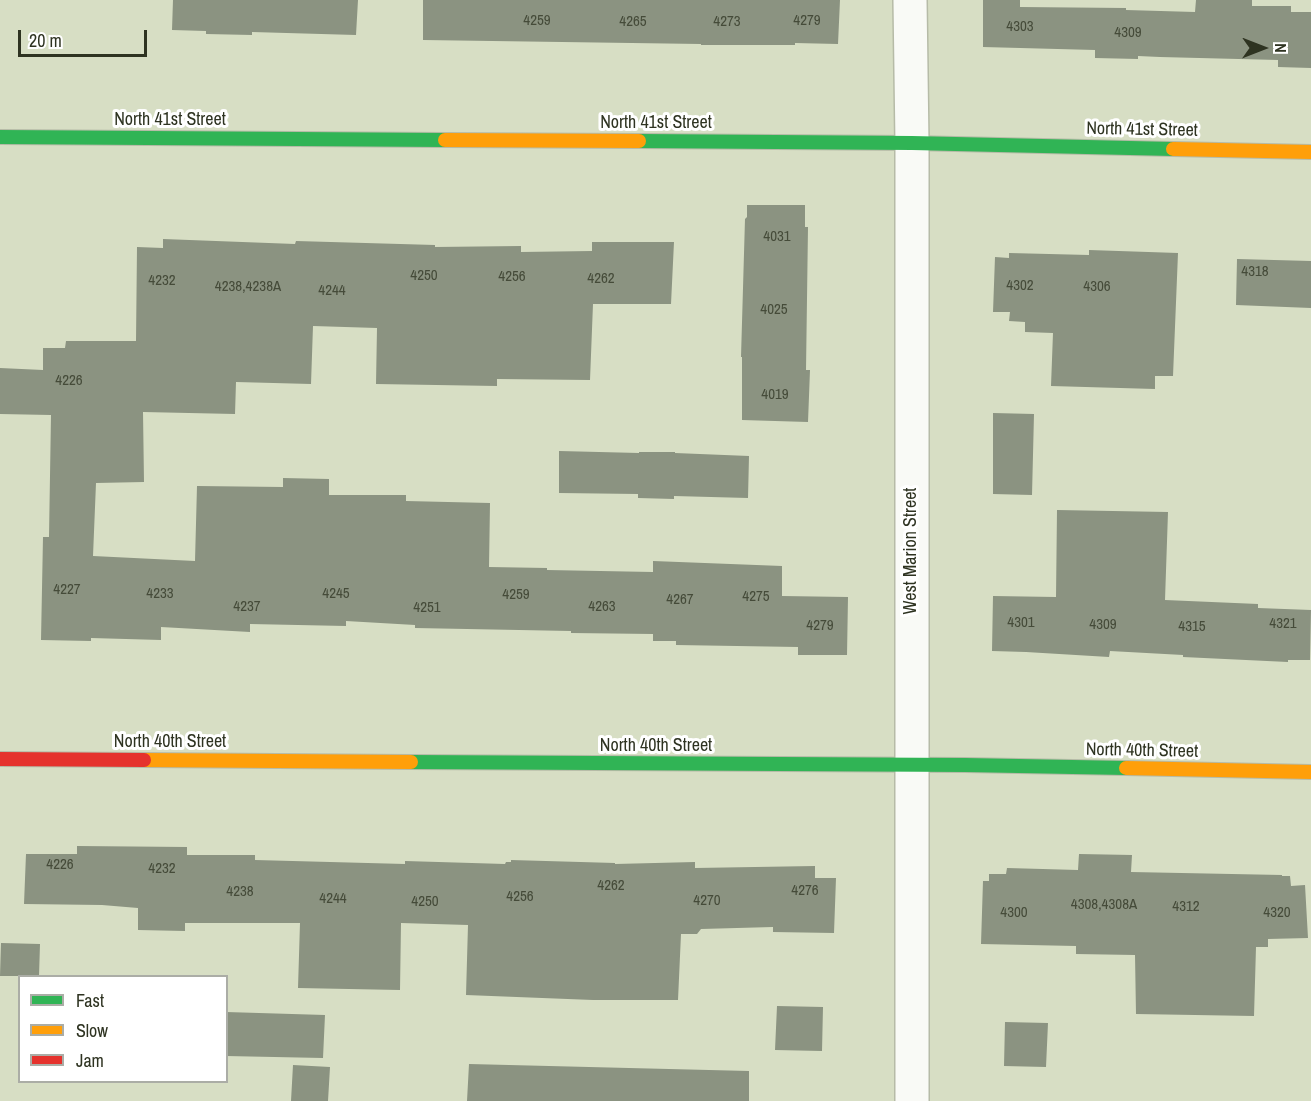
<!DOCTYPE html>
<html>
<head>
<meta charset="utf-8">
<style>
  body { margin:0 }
  #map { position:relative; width:1311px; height:1101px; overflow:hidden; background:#d7dec4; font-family:"Archivo Narrow",sans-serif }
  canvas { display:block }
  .legend { position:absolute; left:18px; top:975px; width:210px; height:108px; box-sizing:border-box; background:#fff; border:2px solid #abada6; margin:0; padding:8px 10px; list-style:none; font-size:18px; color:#2e3321 }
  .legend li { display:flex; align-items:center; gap:12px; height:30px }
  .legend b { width:30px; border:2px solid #abada6 }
  .north { position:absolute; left:1233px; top:18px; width:60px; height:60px; -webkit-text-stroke:4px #fff; paint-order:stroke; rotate:90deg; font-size:16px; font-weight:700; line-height:24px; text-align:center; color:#2e3321 }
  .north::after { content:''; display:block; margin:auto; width:21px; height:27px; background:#2e3321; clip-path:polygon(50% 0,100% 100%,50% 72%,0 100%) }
  .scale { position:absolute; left:18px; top:30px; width:129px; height:27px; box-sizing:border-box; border:3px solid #2e3321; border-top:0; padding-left:8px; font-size:18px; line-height:21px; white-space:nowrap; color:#2e3321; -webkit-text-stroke:4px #fff; paint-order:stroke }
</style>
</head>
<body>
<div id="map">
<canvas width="1311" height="1101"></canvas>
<ul class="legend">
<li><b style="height:8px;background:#30b455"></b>Fast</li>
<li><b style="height:8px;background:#ff9f0a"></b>Slow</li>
<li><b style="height:8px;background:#e5322d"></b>Jam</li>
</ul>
<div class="north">N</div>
<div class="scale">20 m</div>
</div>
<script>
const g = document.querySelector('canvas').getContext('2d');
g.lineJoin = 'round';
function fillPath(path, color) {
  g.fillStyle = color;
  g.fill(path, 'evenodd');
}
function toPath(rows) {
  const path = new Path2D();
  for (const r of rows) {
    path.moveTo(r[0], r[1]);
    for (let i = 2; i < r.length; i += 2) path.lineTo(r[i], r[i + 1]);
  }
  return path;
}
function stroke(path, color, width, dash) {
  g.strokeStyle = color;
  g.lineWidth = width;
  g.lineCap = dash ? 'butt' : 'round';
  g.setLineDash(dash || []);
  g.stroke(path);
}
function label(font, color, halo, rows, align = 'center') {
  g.font = font + ' "Archivo Narrow",sans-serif';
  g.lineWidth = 6;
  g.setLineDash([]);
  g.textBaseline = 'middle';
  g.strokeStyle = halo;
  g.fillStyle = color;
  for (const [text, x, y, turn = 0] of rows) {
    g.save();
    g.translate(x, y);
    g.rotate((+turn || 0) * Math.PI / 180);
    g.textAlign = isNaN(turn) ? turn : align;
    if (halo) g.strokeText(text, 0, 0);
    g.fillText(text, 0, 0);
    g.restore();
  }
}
fillPath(toPath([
  [173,0,358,0,356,35,252,32,252,35,206,34,206,31,172,30],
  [423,0,840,0,838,44,795,43,795,45,701,45,701,44,423,40],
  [983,0,1020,0,1020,7,1126,8,1126,10,1195,12,1196,0,1252,0,1252,6,1291,6,1291,12,1311,12,1311,68,1278,67,1278,60,1160,57,1138,56,1138,59,1095,58,1095,50,983,47],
  [747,205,805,205,805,227,808,227,806,370,810,370,808,422,742,420,742,357,741,357,745,219,747,217],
  [163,239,295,244,296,241,435,245,435,247,521,246,521,252,592,251,592,242,674,242,671,304,593,304,590,380,497,379,497,386,376,384,377,328,313,326,311,384,236,382,235,414,143,412,144,482,96,483,93,556,195,561,197,486,283,487,283,478,329,479,329,495,406,495,406,501,490,503,489,567,547,568,547,570,653,572,653,561,782,566,782,596,848,597,847,655,798,655,798,647,676,645,676,641,653,641,653,634,571,633,571,631,415,628,415,625,346,621,346,626,250,624,250,632,161,627,161,640,91,638,91,641,41,640,43,537,49,537,51,415,0,414,0,368,43,370,43,348,65,348,66,341,136,341,137,247,163,248],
  [1089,250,1178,253,1173,376,1155,376,1155,389,1051,386,1053,333,1025,332,1025,322,1009,321,1010,312,993,312,995,257,1009,258,1009,253,1089,255],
  [1237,259,1311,261,1311,308,1236,305],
  [993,413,1034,414,1032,495,993,494],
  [559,451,639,453,639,452,675,452,675,453,749,456,748,498,674,496,674,499,638,498,638,494,559,493],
  [1057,510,1168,512,1165,600,1258,604,1258,608,1311,610,1310,660,1288,660,1288,662,1183,657,1183,655,1110,651,1109,657,1026,652,992,651,993,596,1056,597],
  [77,846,187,847,187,855,255,855,255,860,405,864,405,861,505,864,506,862,511,862,511,860,615,863,615,864,695,862,695,868,815,866,815,878,836,878,834,933,773,932,773,927,701,929,697,934,681,934,678,1000,593,1000,466,995,468,925,401,923,400,990,298,988,300,923,185,923,185,931,138,930,138,908,102,905,24,904,26,854,77,854],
  [1079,854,1132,855,1131,872,1282,875,1282,876,1290,876,1291,886,1305,885,1308,938,1268,939,1268,947,1256,947,1254,1016,1136,1014,1135,955,1076,954,1076,946,981,944,983,881,989,881,989,874,1006,874,1007,868,1078,870],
  [1,943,40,944,39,976,0,976],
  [777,1006,823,1007,822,1051,775,1050],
  [226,1012,325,1015,323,1058,226,1056],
  [1005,1022,1048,1023,1046,1067,1004,1066],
  [469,1064,749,1071,749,1101,467,1101],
  [293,1065,330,1067,328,1101,291,1101]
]), '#8b9381');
const street = toPath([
  [910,0,912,143,912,1101]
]);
const fast = toPath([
  [0,137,445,140],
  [639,141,912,143,1173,149],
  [411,762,965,765,1126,768]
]);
const slow = toPath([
  [445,140,639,141],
  [1173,149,1311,152],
  [144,760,411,762],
  [1126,768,1311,772]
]);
const jam = toPath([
  [0,759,144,760]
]);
stroke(street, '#b6bba7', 36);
stroke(fast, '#b6bba7', 16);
stroke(slow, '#b6bba7', 16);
stroke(jam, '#b6bba7', 16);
stroke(street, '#f9faf6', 33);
stroke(fast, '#30b455', 14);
stroke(slow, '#ff9f0a', 14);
stroke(jam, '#e5322d', 14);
label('15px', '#454b39', null, [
  ["4259",537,21],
  ["4279",807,21],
  ["4265",633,22],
  ["4273",727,22],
  ["4303",1020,27],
  ["4309",1128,33],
  ["4031",777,237],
  ["4318",1255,272],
  ["4250",424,276],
  ["4256",512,277],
  ["4262",601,279],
  ["4232",162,281],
  ["4302",1020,286],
  ["4238,4238A",248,287],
  ["4306",1097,287],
  ["4244",332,291],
  ["4025",774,310],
  ["4226",69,381],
  ["4019",775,395],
  ["4227",67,590],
  ["4233",160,594],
  ["4245",336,594],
  ["4259",516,595],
  ["4275",756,597],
  ["4267",680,600],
  ["4237",247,607],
  ["4263",602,607],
  ["4251",427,608],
  ["4301",1021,623],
  ["4321",1283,624],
  ["4309",1103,625],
  ["4279",820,626],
  ["4315",1192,627],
  ["4226",60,865],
  ["4232",162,869],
  ["4262",611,886],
  ["4276",805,891],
  ["4238",240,892],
  ["4256",520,897],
  ["4244",333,899],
  ["4270",707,901],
  ["4250",425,902],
  ["4308,4308A",1104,905],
  ["4312",1186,907],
  ["4300",1014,913],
  ["4320",1277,913]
]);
label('18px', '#2e3321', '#fff', [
  ["North 41st Street",170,120],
  ["North 41st Street",656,123],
  ["North 41st Street",1142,130,1],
  ["West Marion Street",911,551,-90],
  ["North 40th Street",170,742],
  ["North 40th Street",656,746],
  ["North 40th Street",1142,751,1]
]);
</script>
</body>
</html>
